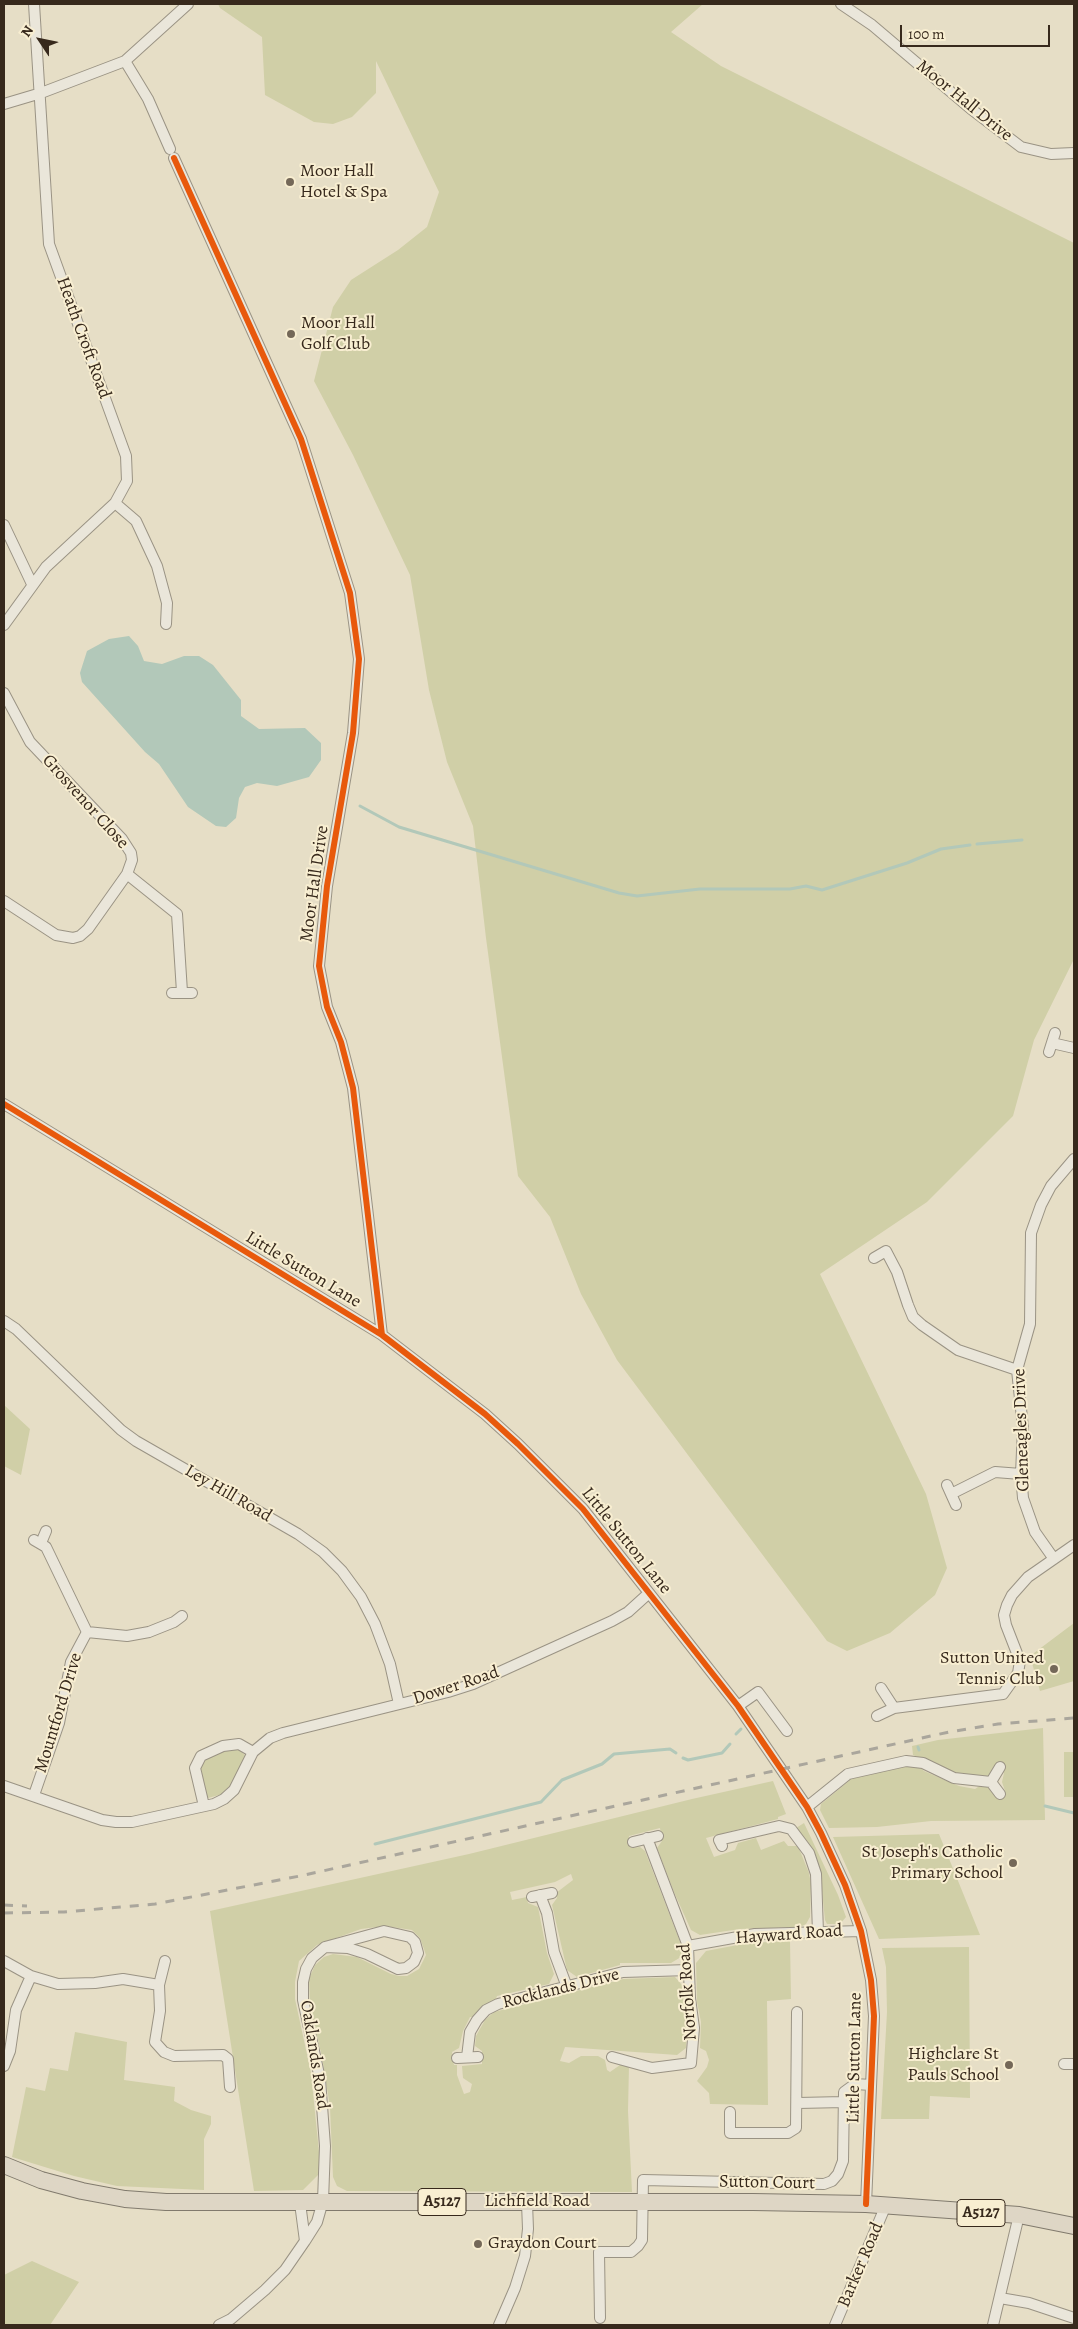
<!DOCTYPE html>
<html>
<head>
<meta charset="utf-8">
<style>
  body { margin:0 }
  #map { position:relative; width:1078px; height:2329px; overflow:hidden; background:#e6dec6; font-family:Alegreya,serif }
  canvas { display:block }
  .frame { position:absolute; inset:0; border:5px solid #37291c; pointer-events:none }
  .north { position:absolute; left:15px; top:15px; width:50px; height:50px; -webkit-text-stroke:4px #f8eed1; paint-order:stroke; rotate:304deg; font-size:14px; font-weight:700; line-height:20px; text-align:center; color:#37291c }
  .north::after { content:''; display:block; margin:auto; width:18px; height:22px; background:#37291c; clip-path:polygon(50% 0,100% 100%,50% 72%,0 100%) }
  .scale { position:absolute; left:900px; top:25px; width:150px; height:22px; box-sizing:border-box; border:2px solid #37291c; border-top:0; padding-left:6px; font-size:15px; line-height:18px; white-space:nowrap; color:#37291c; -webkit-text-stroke:4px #f8eed1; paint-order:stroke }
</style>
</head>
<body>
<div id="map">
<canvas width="1078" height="2329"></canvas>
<div class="frame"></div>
<div class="north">N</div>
<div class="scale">100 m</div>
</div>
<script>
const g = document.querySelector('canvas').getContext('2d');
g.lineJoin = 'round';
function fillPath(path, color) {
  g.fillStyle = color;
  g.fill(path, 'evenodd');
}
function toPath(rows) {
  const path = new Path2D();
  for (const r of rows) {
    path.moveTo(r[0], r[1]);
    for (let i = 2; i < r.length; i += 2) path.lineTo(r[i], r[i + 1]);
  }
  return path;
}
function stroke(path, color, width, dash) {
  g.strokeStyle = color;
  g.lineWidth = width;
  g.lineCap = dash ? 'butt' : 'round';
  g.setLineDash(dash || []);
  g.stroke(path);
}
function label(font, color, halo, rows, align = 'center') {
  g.font = font + ' Alegreya,serif';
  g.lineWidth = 4;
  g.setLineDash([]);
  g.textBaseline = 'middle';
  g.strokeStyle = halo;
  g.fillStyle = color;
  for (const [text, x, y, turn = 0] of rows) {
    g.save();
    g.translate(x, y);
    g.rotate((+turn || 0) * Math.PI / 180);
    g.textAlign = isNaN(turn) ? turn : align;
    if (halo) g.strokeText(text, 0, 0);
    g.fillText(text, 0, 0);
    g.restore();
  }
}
fillPath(toPath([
  [218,4,703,4,671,32,721,66,1074,243,1074,959,1034,1040,1013,1116,927,1202,820,1274,926,1494,947,1568,935,1595,890,1633,847,1651,827,1641,617,1360,581,1294,550,1217,518,1176,486,938,473,826,447,762,429,690,410,575,353,455,314,381,333,307,351,280,398,250,427,227,439,192,376,61,376,93,352,117,333,124,314,122,265,95,262,37,220,8],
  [4,1405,30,1429,21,1475,4,1466],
  [1074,1623,1074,1681,1040,1691,1030,1656],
  [1043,1728,1045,1820,931,1821,877,1827,829,1828,820,1810,821,1804,849,1781,848,1779,909,1765,917,1765,924,1771,959,1786,975,1789,981,1785,1003,1792,1005,1791,1002,1782,1004,1773,1002,1772,1005,1765,1000,1761,988,1776,957,1774,913,1755,912,1746,938,1740],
  [236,1747,245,1755,236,1780,223,1794,208,1798,205,1795,199,1767,206,1756],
  [1064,1752,1074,1752,1074,1797,1064,1797],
  [773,1781,786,1814,778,1817,778,1819,706,1838,714,1857,735,1850,738,1843,756,1838,761,1850,784,1841,788,1846,798,1846,809,1873,811,1884,810,1917,806,1924,800,1927,740,1929,700,1935,691,1930,674,1892,657,1848,662,1841,660,1828,629,1836,631,1848,640,1847,645,1851,682,1947,681,1957,671,1963,620,1963,620,1965,577,1977,567,1970,552,1905,557,1898,556,1893,573,1880,571,1874,555,1882,510,1892,512,1900,527,1897,528,1903,538,1907,547,1953,554,1974,549,1984,497,1996,495,2001,483,2005,472,2017,470,2017,463,2031,459,2048,452,2052,454,2065,457,2065,457,2075,464,2094,470,2092,472,2084,463,2078,462,2066,482,2064,482,2051,475,2046,476,2036,485,2020,494,2012,623,1979,675,1977,682,1985,687,2029,686,2048,677,2055,565,2047,560,2061,569,2063,581,2056,598,2056,605,2060,607,2070,610,2072,620,2065,629,2065,628,2111,632,2192,347,2191,337,2186,333,2177,330,2107,322,2057,310,2006,309,1979,315,1965,324,1957,333,1954,357,1957,391,1974,399,1976,407,1976,419,1969,426,1955,420,1938,412,1930,385,1926,361,1929,317,1945,299,1961,295,1982,295,1999,311,2073,320,2162,318,2175,303,2190,254,2191,210,1911,469,1854,692,1799],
  [804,1823,838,1895,846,1917,840,1924,827,1924,825,1920,820,1872,807,1841,796,1828],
  [939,1834,980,1935,879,1939,833,1837],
  [790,1941,791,1999,767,2001,768,2105,710,2104,709,2093,697,2081,707,2067,709,2060,706,2051,700,2048,701,2022,697,2002,696,1963,706,1951,748,1943],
  [969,1947,970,2098,930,2096,929,2119,881,2119,887,2012,886,1967,882,1948],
  [75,2032,127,2042,124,2080,175,2087,174,2101,191,2110,211,2116,211,2124,204,2139,204,2190,117,2186,74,2176,12,2157,26,2087,45,2091,50,2068,68,2071],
  [32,2261,79,2282,50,2325,4,2325,4,2275]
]), '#d0cfa7');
fillPath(toPath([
  [129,636,138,646,144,661,162,664,184,656,199,656,213,665,241,700,241,716,259,729,305,728,321,743,321,760,309,777,277,786,257,783,245,787,239,798,236,818,226,827,216,826,188,807,159,764,145,752,82,682,80,673,87,651,109,639]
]), '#b2c8b9');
stroke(toPath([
  [360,806,399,827,619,893,637,896,700,889,790,889,806,886,822,890,907,863,941,849,970,845],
  [977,844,1022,840],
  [736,1734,741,1729],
  [918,1747,919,1750],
  [683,1758,688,1760,722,1753,730,1744],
  [1045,1806,1074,1813],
  [375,1844,541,1802,562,1780,602,1764,614,1754,670,1749,676,1753]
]), '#b2c8b9', 3);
const minor = toPath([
  [841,4,872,25,971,109,1021,147,1051,154,1074,153],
  [125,61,148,99,170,149],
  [4,104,41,93,125,61,188,4],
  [174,158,301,439,350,593,359,659,353,733,327,886,319,966,327,1007,341,1042,353,1088,382,1335],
  [115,503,136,521,157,566,167,603,166,624],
  [4,525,32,584],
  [4,625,46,567,115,503,127,481,126,456,49,244,34,4],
  [4,693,30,742,122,839,131,853,132,860,127,874,88,929,80,936,73,938,56,935,4,901],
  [127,874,177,914,182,992],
  [172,993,192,993],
  [1052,1043,1074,1048],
  [1049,1052,1055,1033],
  [4,1104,382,1335,485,1414,518,1444,583,1509,738,1706,807,1807,821,1833,845,1885,861,1931,871,1980,874,2016,866,2204],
  [874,1258,886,1251,897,1272,908,1305,913,1317,922,1325,958,1350,1017,1370],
  [4,1321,16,1329,121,1430,136,1441,298,1534,323,1552,342,1571,361,1597,375,1624,390,1664,399,1704],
  [947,1485,956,1505],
  [951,1494,995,1472,1021,1474],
  [41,1543,46,1531],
  [1054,1559,1035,1532,1023,1498,1021,1474,1023,1428,1017,1370,1030,1324,1031,1233,1041,1205,1051,1186,1074,1159],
  [87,1632,127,1636,149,1632,174,1622,182,1616],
  [881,1688,894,1708],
  [738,1706,758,1692,787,1731],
  [877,1716,894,1708,1003,1694,1018,1673,1020,1661,1006,1625,1004,1615,1007,1605,1012,1595,1028,1577,1074,1545],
  [991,1782,1000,1767],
  [4,1786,102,1820,116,1822,132,1822,214,1804,224,1799,234,1790,253,1752,270,1738,283,1733,448,1692,473,1684,612,1621,628,1612,649,1593],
  [34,1795,59,1723,71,1662,87,1632,46,1547,34,1540],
  [204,1806,195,1768,201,1756,223,1746,239,1744,253,1752],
  [807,1807,848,1774,906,1761,923,1763,954,1778,991,1782,1000,1794],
  [633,1842,658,1836],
  [722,1846,719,1840,779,1826,791,1829,809,1853,816,1874,818,1933],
  [540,1895,547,1913,554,1952,567,1987],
  [532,1897,552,1893],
  [688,1946,755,1934,861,1931],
  [4,1961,31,1976,58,1984,95,1983,123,1979,159,1985],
  [165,1961,159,1985,160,2011,155,2042,164,2052,174,2056,223,2055,228,2059,230,2087],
  [467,2057,470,2032,477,2020,486,2010,498,2004,623,1972,689,1970],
  [612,2057,652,2068,691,2063,694,2028,690,1998,688,1946,647,1838],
  [457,2058,478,2057],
  [1064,2064,1074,2064],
  [4,2066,10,2051,16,2010,31,1976],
  [798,2103,844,2102],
  [730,2112,730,2133,788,2133,796,2128,797,2012],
  [300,2203,305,2241,317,2222,323,2201,325,2146,320,2079,303,2000,303,1982,306,1969,312,1958,325,1947,384,1931,410,1937,415,1942,418,1953,414,1962,406,1968,398,1969,367,1954,348,1948,325,1947],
  [1000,2298,1029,2303,1074,2318],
  [600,2318,599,2252,631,2252,638,2246,642,2240,643,2180,824,2184,832,2181,838,2174,843,2161,844,2092,855,2084,871,2085],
  [219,2325,231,2319,265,2290,285,2270,305,2241],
  [499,2325,515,2288,525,2256,528,2229,527,2203],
  [835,2325,886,2205],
  [993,2325,1019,2215]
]);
const primary = toPath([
  [4,2165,41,2180,82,2191,125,2199,166,2202,753,2202,866,2204,1019,2215,1074,2226]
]);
stroke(minor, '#9a9384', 12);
stroke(primary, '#817a6d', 18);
stroke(minor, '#eae6da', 10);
stroke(primary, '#ded6c5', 16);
stroke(toPath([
  [4,1905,27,1906],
  [4,1913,64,1912,155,1904,300,1876,949,1732,998,1724,1074,1718]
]), '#aaa69c', 3, [9, 9]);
stroke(toPath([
  [174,158,301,439,350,593,359,659,353,733,327,886,319,966,327,1007,341,1042,353,1088,382,1335],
  [4,1104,382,1335,485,1414,518,1444,583,1509,738,1706,807,1807,821,1833,845,1885,861,1931,871,1980,874,2016,866,2204]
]), '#e8590c', 6);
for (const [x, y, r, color] of [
  [290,182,5,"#746858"],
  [291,334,5,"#746858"],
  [1054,1669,5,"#746858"],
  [1013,1863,5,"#746858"],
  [1009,2065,5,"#746858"],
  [478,2244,5,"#746858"]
]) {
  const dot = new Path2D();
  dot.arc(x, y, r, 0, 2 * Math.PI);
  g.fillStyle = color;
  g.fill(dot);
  stroke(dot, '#f8eed1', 2);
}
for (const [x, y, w] of [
  [442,2202,48],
  [981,2213,48]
]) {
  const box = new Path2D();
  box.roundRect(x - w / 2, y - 13.5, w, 27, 4);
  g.fillStyle = '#f8eed1';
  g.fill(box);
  stroke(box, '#37291c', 1);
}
label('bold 16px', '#37291c', null, [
  ["A5127",442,2202],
  ["A5127",981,2213]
]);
label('18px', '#37291c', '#f8eed1', [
  ["Moor Hall Drive",964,101,39],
  ["Heath Croft Road",83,338,70],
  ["Grosvenor Close",85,802,48],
  ["Moor Hall Drive",315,884,-82],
  ["Little Sutton Lane",303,1270,31],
  ["Gleneagles Drive",1022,1430,-92],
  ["Ley Hill Road",228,1494,30],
  ["Little Sutton Lane",626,1541,51],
  ["Dower Road",456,1686,-18],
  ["Mountford Drive",59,1713,-73],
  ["Hayward Road",789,1935,-4],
  ["Rocklands Drive",561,1989,-14],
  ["Norfolk Road",688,1992,-94],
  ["Oaklands Road",314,2055,81],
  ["Little Sutton Lane",855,2058,-89],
  ["Sutton Court",767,2183,1],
  ["Lichfield Road",537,2202],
  ["Barker Road",861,2265,-67]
]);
label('18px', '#37291c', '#f8eed1', [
  ["Moor Hall",300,172],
  ["Hotel & Spa",300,193],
  ["Moor Hall",301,324],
  ["Golf Club",301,345],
  ["Sutton United",1044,1659,"right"],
  ["Tennis Club",1044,1680,"right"],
  ["St Joseph's Catholic",1003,1853,"right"],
  ["Primary School",1003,1874,"right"],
  ["Highclare St",999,2055,"right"],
  ["Pauls School",999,2076,"right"],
  ["Graydon Court",488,2244]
], 'left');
</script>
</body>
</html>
